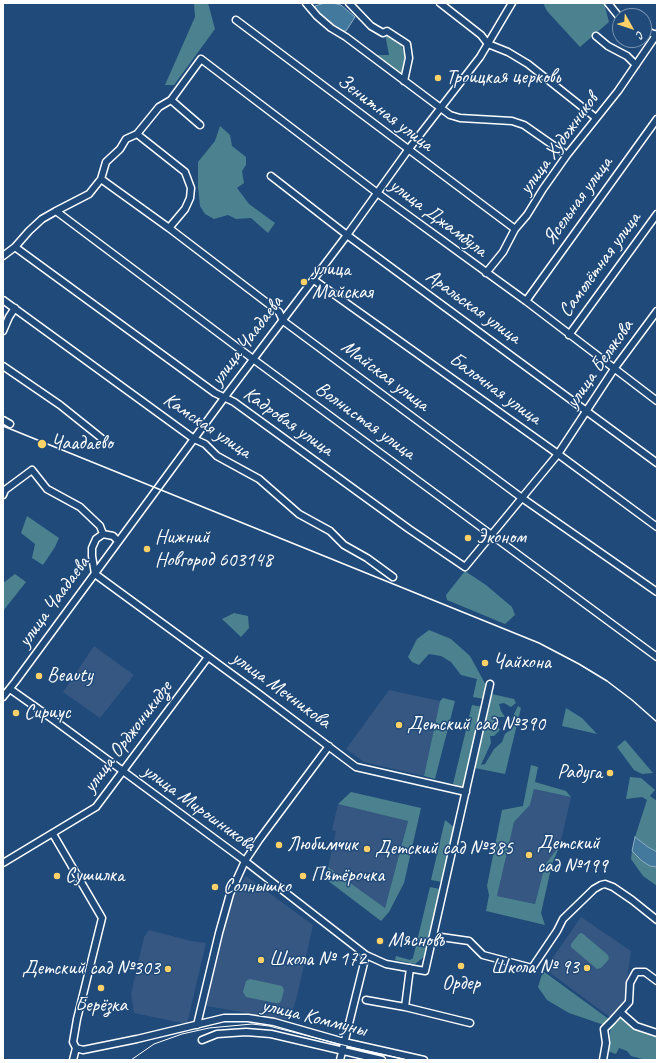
<!DOCTYPE html>
<html>
<head>
<meta charset="utf-8">
<style>
  body { margin:0 }
  #map { position:relative; width:660px; height:1063px; overflow:hidden; background:#1f4a7a; font-family:Caveat,sans-serif }
  canvas { display:block }
  .frame { position:absolute; inset:0; border:4px solid #fff; pointer-events:none }
  .north { position:absolute; left:612px; top:8px; width:40px; height:40px; box-sizing:border-box; background:#1f4a7a; border:1px solid #7992af; border-radius:50%; rotate:129deg; font-size:11px; font-weight:700; line-height:16px; text-align:center; color:#fff }
  .north::after { content:''; display:block; margin:auto; width:14px; height:18px; background:#ffd166; clip-path:polygon(50% 0,100% 100%,50% 72%,0 100%) }
</style>
</head>
<body>
<div id="map">
<canvas width="660" height="1063"></canvas>
<div class="frame"></div>
<div class="north">С</div>
</div>
<script>
const g = document.querySelector('canvas').getContext('2d');
g.lineJoin = 'round';
function fillPath(path, color) {
  g.fillStyle = color;
  g.fill(path, 'evenodd');
}
function toPath(rows) {
  const path = new Path2D();
  for (const r of rows) {
    path.moveTo(r[0], r[1]);
    for (let i = 2; i < r.length; i += 2) path.lineTo(r[i], r[i + 1]);
  }
  return path;
}
function stroke(path, color, width, dash) {
  g.strokeStyle = color;
  g.lineWidth = width;
  g.lineCap = dash ? 'butt' : 'round';
  g.setLineDash(dash || []);
  g.stroke(path);
}
function label(font, color, halo, rows, align = 'center') {
  g.font = font + ' Caveat,sans-serif';
  g.lineWidth = 3;
  g.setLineDash([]);
  g.textBaseline = 'middle';
  g.strokeStyle = halo;
  g.fillStyle = color;
  for (const [text, x, y, turn = 0] of rows) {
    g.save();
    g.translate(x, y);
    g.rotate((+turn || 0) * Math.PI / 180);
    g.textAlign = isNaN(turn) ? turn : align;
    if (halo) g.strokeText(text, 0, 0);
    g.fillText(text, 0, 0);
    g.restore();
  }
}
fillPath(toPath([
  [94,646,134,675,100,718,63,692],
  [389,690,440,701,424,776,364,762,346,749],
  [534,789,571,797,560,845,545,865,535,904,497,896,514,822,530,805],
  [338,804,408,820,385,908,328,867,336,831,332,830],
  [246,876,313,925,297,996,290,1020,206,1006,232,897],
  [581,917,631,951,624,1000,611,1018,545,969],
  [149,930,191,941,206,943,187,1024,134,1013,131,994,144,937]
]), '#365782');
fillPath(toPath([
  [194,3,208,3,215,29,174,85,165,85,195,17],
  [545,3,604,3,609,22,580,47,547,11,544,5],
  [385,34,401,44,407,62,401,74,375,55,389,55],
  [220,126,230,135,232,146,246,157,246,165,242,171,244,183,237,188,249,204,275,223,268,233,251,218,236,219,228,215,214,219,205,214,200,206,198,187,198,162,215,141],
  [27,516,59,538,55,547,43,565,32,558,35,544,21,533],
  [465,571,486,585,512,607,515,615,505,624,447,600,446,595],
  [15,574,26,582,3,611,3,583],
  [234,613,248,616,249,628,241,637,222,619],
  [429,630,451,639,470,656,487,687,484,699,473,697,477,679,461,675,451,662,441,656,429,654,419,665,412,662,408,657,417,639],
  [492,694,514,699,516,703,511,707,504,703,499,704,501,711,505,717,498,717,492,716,500,730,494,736,490,736,491,743,481,765,485,764,494,749,502,742,505,734,510,730,509,724,518,706,521,708,505,774,475,768],
  [443,698,455,701,435,779,424,776,440,701],
  [472,705,482,707,464,787,453,784],
  [566,708,582,718,597,734,562,726],
  [625,740,653,773,642,774,634,770,617,747],
  [531,765,538,767,535,782,566,791,571,797,534,789,530,805,514,822,497,896,535,904,545,865,560,845,552,864,541,913,545,925,486,911,489,895,487,886,502,810,523,806],
  [630,777,641,778,655,790,650,796,657,801,657,852,648,847,635,837,647,800,642,797,626,799],
  [351,792,421,808,404,883,389,912,381,921,327,880,328,867,385,908,408,821,338,804],
  [445,820,455,828,442,882,431,880],
  [632,851,642,861,650,866,657,867,657,886,643,876,631,859],
  [430,887,440,889,425,956,415,964,395,960,396,956,410,960,413,958],
  [581,933,583,934,608,955,609,959,601,968,597,969,571,947,571,944,579,934],
  [543,971,610,1020,604,1025,569,1013,547,1000,538,987],
  [250,979,282,986,284,990,281,1001,279,1003,276,1003,246,997,243,992,246,981],
  [621,1015,657,1035,657,1060,646,1060,631,1056,627,1051,619,1048,616,1054,607,1051,611,1027]
]), '#4c828f');
const water = toPath([
  [325,3,332,3,341,5,355,17,346,31,340,31,318,13,315,6,325,3],
  [635,837,648,847,657,852,657,867,650,866,642,861,632,851,635,837]
]);
fillPath(water, '#42799d');
stroke(water, '#8eafc4', 1);
const minor = toPath([
  [306,3,317,16,331,28,346,37,450,115,460,118,512,121,524,125,567,155],
  [349,3,371,26,383,33,387,31,407,44,409,58,404,81],
  [440,3,481,35,488,44,508,52,528,64,596,118],
  [608,3,620,18],
  [236,20,515,229],
  [644,30,656,35],
  [596,36,608,46,627,56,636,65],
  [171,100,200,125],
  [137,134,185,172,191,188,190,198,185,209,169,228],
  [271,176,347,235,657,463],
  [101,179,169,228,279,312,283,321,286,323,522,498,657,592],
  [56,211,253,359,657,657],
  [15,247,215,393,234,402,409,529,465,567,558,454,614,369,657,311],
  [3,256,15,247,29,231,42,219,56,211,89,194,101,179,106,162,120,149,126,139,137,134,159,107,171,100,201,59,380,195,526,301,657,401],
  [486,273,503,252,515,229,527,215,543,189,567,155,618,91,657,34],
  [314,280,558,454,657,527],
  [3,300,194,439,205,444,217,456,259,479,299,514,330,531,344,545,367,558,393,577],
  [526,301,657,119],
  [3,331,9,317,15,308],
  [569,335,657,214],
  [3,366,60,405,105,441],
  [3,420,10,424],
  [3,495,5,490,32,470,47,489,80,507,100,526,103,534],
  [95,574,259,694,356,767,466,792],
  [95,574,92,556,92,548,96,539,103,534,113,536,118,541],
  [10,689,51,718,245,861,366,955,386,964,425,971,490,684],
  [3,697,15,682,224,398,347,235,408,150,480,57,512,3],
  [53,834,102,918,77,1019,73,1042,76,1048,73,1060],
  [3,863,96,807,208,657],
  [434,936,469,941,483,955,532,968,557,931,563,919,594,889,601,885,605,884,613,887,632,900,657,920],
  [366,1000,405,1007,470,1023],
  [405,1007,410,968],
  [620,1012,636,1026,657,1033],
  [197,1025,219,933,230,894,245,861,259,840,329,746],
  [202,1040,217,1034,246,1032,271,1034,382,1060],
  [76,1048,83,1050,137,1039,224,1018,248,1018,274,1022,344,1042,424,1060],
  [340,1060,366,955],
  [603,1060,606,1043,604,1029,612,1021,629,1002,630,983,636,972,645,972,657,981]
]);
stroke(minor, '#fff', 9);
stroke(minor, '#1f4a7a', 6);
stroke(toPath([
  [131,1060,154,1044,182,1034,209,1028,252,1024,269,1026,355,1048,408,1060]
]), '#fff', 1);
stroke(toPath([
  [3,426,539,643,579,664,607,681,632,700,657,722]
]), '#fff', 1.5);
for (const [x, y, r, color] of [
  [438,78,4,"#ffd166"],
  [304,282,4,"#ffd166"],
  [42,444,5,"#ffd166"],
  [468,538,4,"#ffd166"],
  [147,549,4,"#ffd166"],
  [485,663,4,"#ffd166"],
  [39,676,4,"#ffd166"],
  [16,713,4,"#ffd166"],
  [399,725,4,"#ffd166"],
  [610,773,4,"#ffd166"],
  [279,845,4,"#ffd166"],
  [367,849,4,"#ffd166"],
  [529,855,4,"#ffd166"],
  [57,876,4,"#ffd166"],
  [303,876,4,"#ffd166"],
  [215,887,4,"#ffd166"],
  [380,941,4,"#ffd166"],
  [261,960,4,"#ffd166"],
  [461,966,4,"#ffd166"],
  [587,968,4,"#ffd166"],
  [168,969,4,"#ffd166"],
  [101,988,4,"#ffd166"]
]) {
  const dot = new Path2D();
  dot.arc(x, y, r, 0, 2 * Math.PI);
  g.fillStyle = color;
  g.fill(dot);
  stroke(dot, '#1f4a7a', 1.5);
}
label('20px', '#fff', '#1f4a7a', [
  ["Троицкая церковь",446,78],
  ["улица",312,270],
  ["Майская",312,293],
  ["Чаадаево",51,444],
  ["Нижний",155,538],
  ["Новгород 603148",155,561],
  ["Эконом",476,538],
  ["Чайхона",493,663],
  ["Beauty",47,676],
  ["Сириус",24,713],
  ["Детский сад №390",407,725],
  ["Радуга",602,773,"right"],
  ["Детский",537,844],
  ["сад №199",537,867],
  ["Любимчик",287,845],
  ["Детский сад №385",375,849],
  ["Сушилка",65,876],
  ["Пятёрочка",311,876],
  ["Солнышко",223,887],
  ["Мясновъ",388,941],
  ["Школа № 172",269,960],
  ["Школа № 93",579,968,"right"],
  ["Детский сад №303",160,969,"right"],
  ["Ордер",461,984,"center"],
  ["Берёзка",101,1006,"center"]
], 'left');
label('20px', '#fff', '#1f4a7a', [
  ["Зенитная улица",385,113,37],
  ["улица Художников",559,144,-54],
  ["Ясельная улица",578,201,-54],
  ["улица Джамбула",438,218,37],
  ["Самолётная улица",600,265,-54],
  ["Аральская улица",473,307,36],
  ["улица Чаадаева",247,341,-53],
  ["улица Белякова",600,364,-55],
  ["Майская улица",385,376,37],
  ["Балочная улица",495,389,36],
  ["Волнистая улица",365,421,36],
  ["Кадровая улица",288,422,35],
  ["Камская улица",207,426,34],
  ["улица Чаадаева",54,602,-54],
  ["улица Мечникова",281,690,36],
  ["улица Орджоникидзе",128,737,-53],
  ["улица Мирошникова",199,808,36],
  ["улица Коммуны",314,1018,14]
]);
</script>
</body>
</html>
